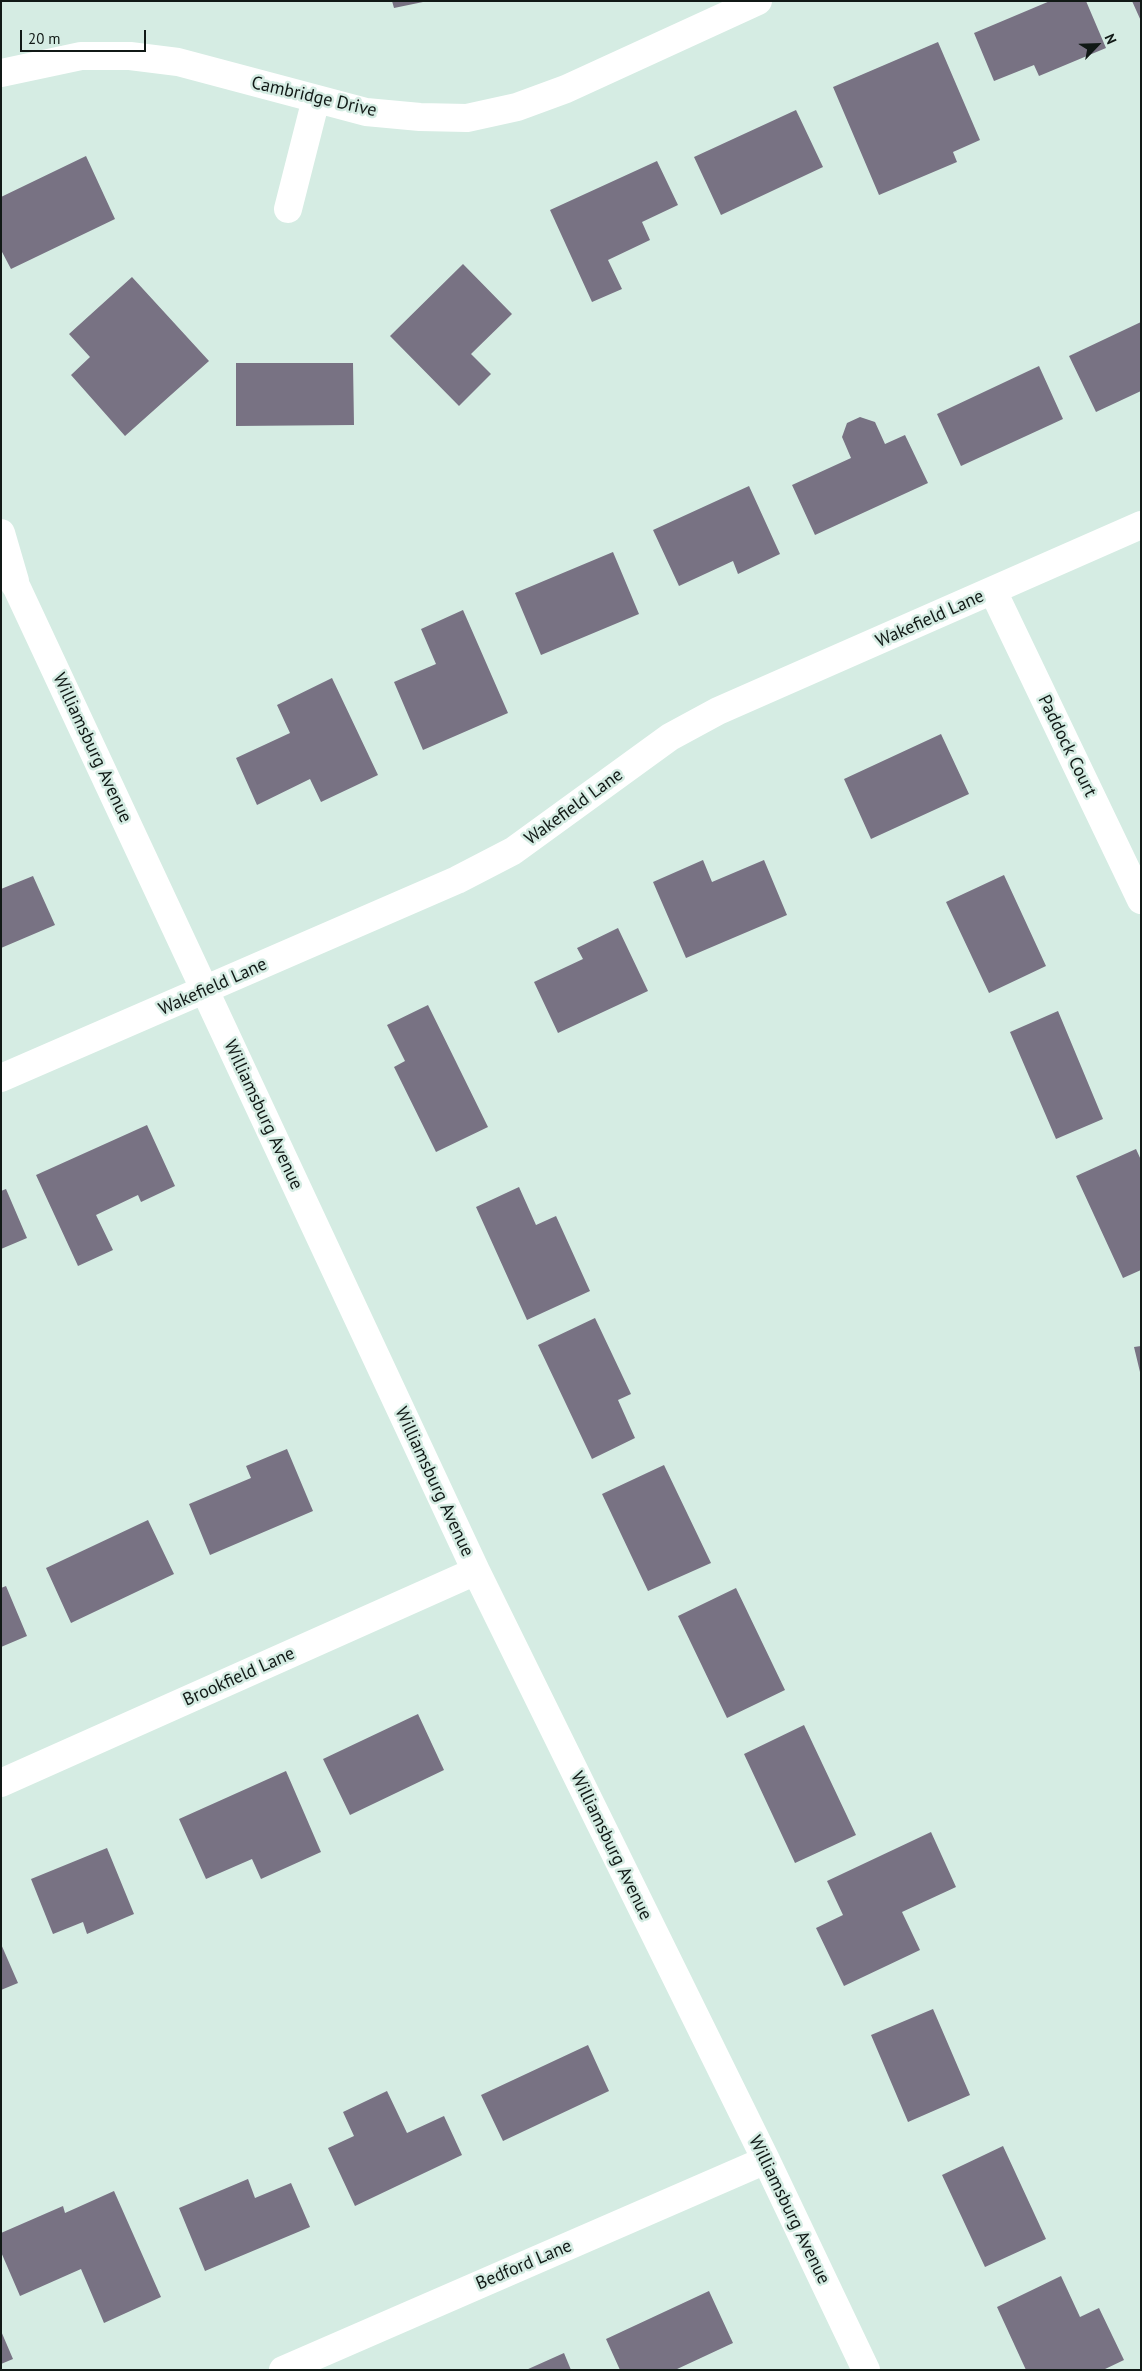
<!DOCTYPE html>
<html>
<head>
<meta charset="utf-8">
<style>
  body { margin:0 }
  #map { position:relative; width:1142px; height:2371px; overflow:hidden; background:#d5ece3; font-family:"PT Sans",sans-serif }
  canvas { display:block }
  .frame { position:absolute; inset:0; border:2px solid #111916; pointer-events:none }
  .north { position:absolute; left:1072px; top:20px; width:50px; height:50px; -webkit-text-stroke:4px #d5ece3; paint-order:stroke; rotate:66deg; font-size:14px; font-weight:700; line-height:20px; text-align:center; color:#111916 }
  .north::after { content:''; display:block; margin:auto; width:18px; height:22px; background:#111916; clip-path:polygon(50% 0,100% 100%,50% 72%,0 100%) }
  .scale { position:absolute; left:20px; top:30px; width:126px; height:22px; box-sizing:border-box; border:2px solid #111916; border-top:0; padding-left:6px; font-size:15px; line-height:18px; white-space:nowrap; color:#111916; -webkit-text-stroke:4px #d5ece3; paint-order:stroke }
</style>
</head>
<body>
<div id="map">
<canvas width="1142" height="2371"></canvas>
<div class="frame"></div>
<div class="north">N</div>
<div class="scale">20 m</div>
</div>
<script>
const g = document.querySelector('canvas').getContext('2d');
g.lineJoin = 'round';
function fillPath(path, color) {
  g.fillStyle = color;
  g.fill(path, 'evenodd');
}
function toPath(rows) {
  const path = new Path2D();
  for (const r of rows) {
    path.moveTo(r[0], r[1]);
    for (let i = 2; i < r.length; i += 2) path.lineTo(r[i], r[i + 1]);
  }
  return path;
}
function stroke(path, color, width, dash) {
  g.strokeStyle = color;
  g.lineWidth = width;
  g.lineCap = dash ? 'butt' : 'round';
  g.setLineDash(dash || []);
  g.stroke(path);
}
function label(font, color, halo, rows, align = 'center') {
  g.font = font + ' "PT Sans",sans-serif';
  g.lineWidth = 5;
  g.setLineDash([]);
  g.textBaseline = 'middle';
  g.strokeStyle = halo;
  g.fillStyle = color;
  for (const [text, x, y, turn = 0] of rows) {
    g.save();
    g.translate(x, y);
    g.rotate((+turn || 0) * Math.PI / 180);
    g.textAlign = isNaN(turn) ? turn : align;
    if (halo) g.strokeText(text, 0, 0);
    g.fillText(text, 0, 0);
    g.restore();
  }
}
fillPath(toPath([
  [392,1,423,1,423,2,394,8],
  [1050,1,1086,1,1106,48,1039,76,1034,65,994,81,974,33],
  [1132,1,1141,1,1141,21],
  [938,42,980,140,953,152,957,162,879,195,833,87],
  [796,110,823,167,721,215,694,157],
  [86,156,115,219,11,269,1,250,1,197],
  [657,161,678,205,642,222,650,240,608,260,622,289,592,302,550,210],
  [463,264,512,314,471,354,491,374,459,406,390,336],
  [132,277,209,361,125,436,71,375,90,357,69,334],
  [1141,322,1141,391,1096,412,1069,356],
  [236,363,353,363,354,425,236,426],
  [1039,366,1063,419,961,466,937,414],
  [860,417,875,422,885,444,905,435,928,483,815,535,792,485,851,458,842,437,847,423],
  [749,486,780,554,738,574,733,561,679,586,653,530],
  [613,552,639,614,541,655,515,593],
  [463,610,508,713,423,750,394,682,436,664,421,629],
  [332,678,378,775,321,802,310,779,257,805,236,758,290,733,277,705],
  [941,734,969,794,871,839,844,779],
  [703,860,712,882,764,860,787,915,686,958,653,882],
  [1004,875,1046,966,989,993,946,902],
  [33,876,55,925,1,948,1,889],
  [618,928,648,991,558,1033,534,982,583,959,577,948],
  [428,1005,488,1127,436,1152,394,1067,405,1061,387,1025],
  [1058,1011,1103,1119,1056,1139,1010,1032],
  [147,1125,175,1186,141,1202,138,1195,96,1215,113,1250,78,1266,36,1175],
  [1136,1149,1141,1160,1141,1270,1123,1278,1076,1176],
  [519,1187,536,1225,556,1216,590,1291,527,1320,476,1207],
  [6,1189,27,1238,1,1249,1,1191],
  [595,1318,631,1394,618,1400,635,1438,592,1459,538,1345],
  [1141,1346,1141,1372,1140,1372,1134,1347],
  [287,1449,313,1511,210,1555,189,1504,251,1478,246,1466],
  [664,1465,711,1563,648,1591,602,1494],
  [148,1520,174,1574,71,1623,46,1568],
  [6,1586,27,1636,1,1647,1,1588],
  [736,1588,785,1690,727,1718,678,1616],
  [418,1714,444,1770,350,1815,323,1759],
  [804,1725,856,1835,795,1863,744,1754],
  [286,1771,321,1852,261,1879,252,1859,206,1879,179,1819],
  [931,1832,956,1887,902,1912,920,1950,844,1986,816,1928,843,1915,827,1881],
  [107,1848,134,1914,87,1934,83,1922,53,1934,31,1879],
  [1,1944,18,1983,1,1990],
  [933,2009,970,2095,908,2122,871,2035],
  [588,2045,609,2091,503,2141,481,2095],
  [387,2091,407,2133,444,2116,462,2155,355,2206,328,2148,354,2136,343,2112],
  [1003,2146,1046,2239,985,2267,942,2175],
  [248,2179,255,2198,291,2183,310,2227,205,2271,179,2208],
  [114,2191,161,2297,104,2323,81,2269,20,2296,1,2252,1,2233,63,2206,65,2213],
  [1061,2276,1080,2317,1099,2308,1124,2360,1103,2370,1026,2370,997,2307],
  [709,2291,733,2343,675,2370,620,2370,606,2339],
  [1,2331,13,2359,1,2364],
  [564,2353,571,2370,526,2370]
]), '#787283');
stroke(toPath([
  [1,73,81,56,130,56,178,62,366,112,420,117,467,118,517,107,566,89,758,1],
  [288,209,316,99],
  [1,533,15,581],
  [1,564,17,588,476,1571,766,2160,866,2370],
  [993,591,1141,900],
  [1,1078,457,880,513,851,670,737,718,711,1141,525],
  [1,1783,476,1571],
  [283,2370,766,2160]
]), '#fff', 28);
label('18px', '#111916', '#d5ece3', [
  ["Cambridge Drive",314,97,13],
  ["Wakefield Lane",930,619,-24],
  ["Paddock Court",1067,746,64],
  ["Williamsburg Avenue",92,748,65],
  ["Wakefield Lane",574,807,-36],
  ["Wakefield Lane",213,987,-24],
  ["Williamsburg Avenue",263,1115,65],
  ["Williamsburg Avenue",434,1482,65],
  ["Brookfield Lane",239,1677,-24],
  ["Williamsburg Avenue",611,1846,64],
  ["Williamsburg Avenue",789,2210,64],
  ["Bedford Lane",524,2265,-23]
]);
</script>
</body>
</html>
